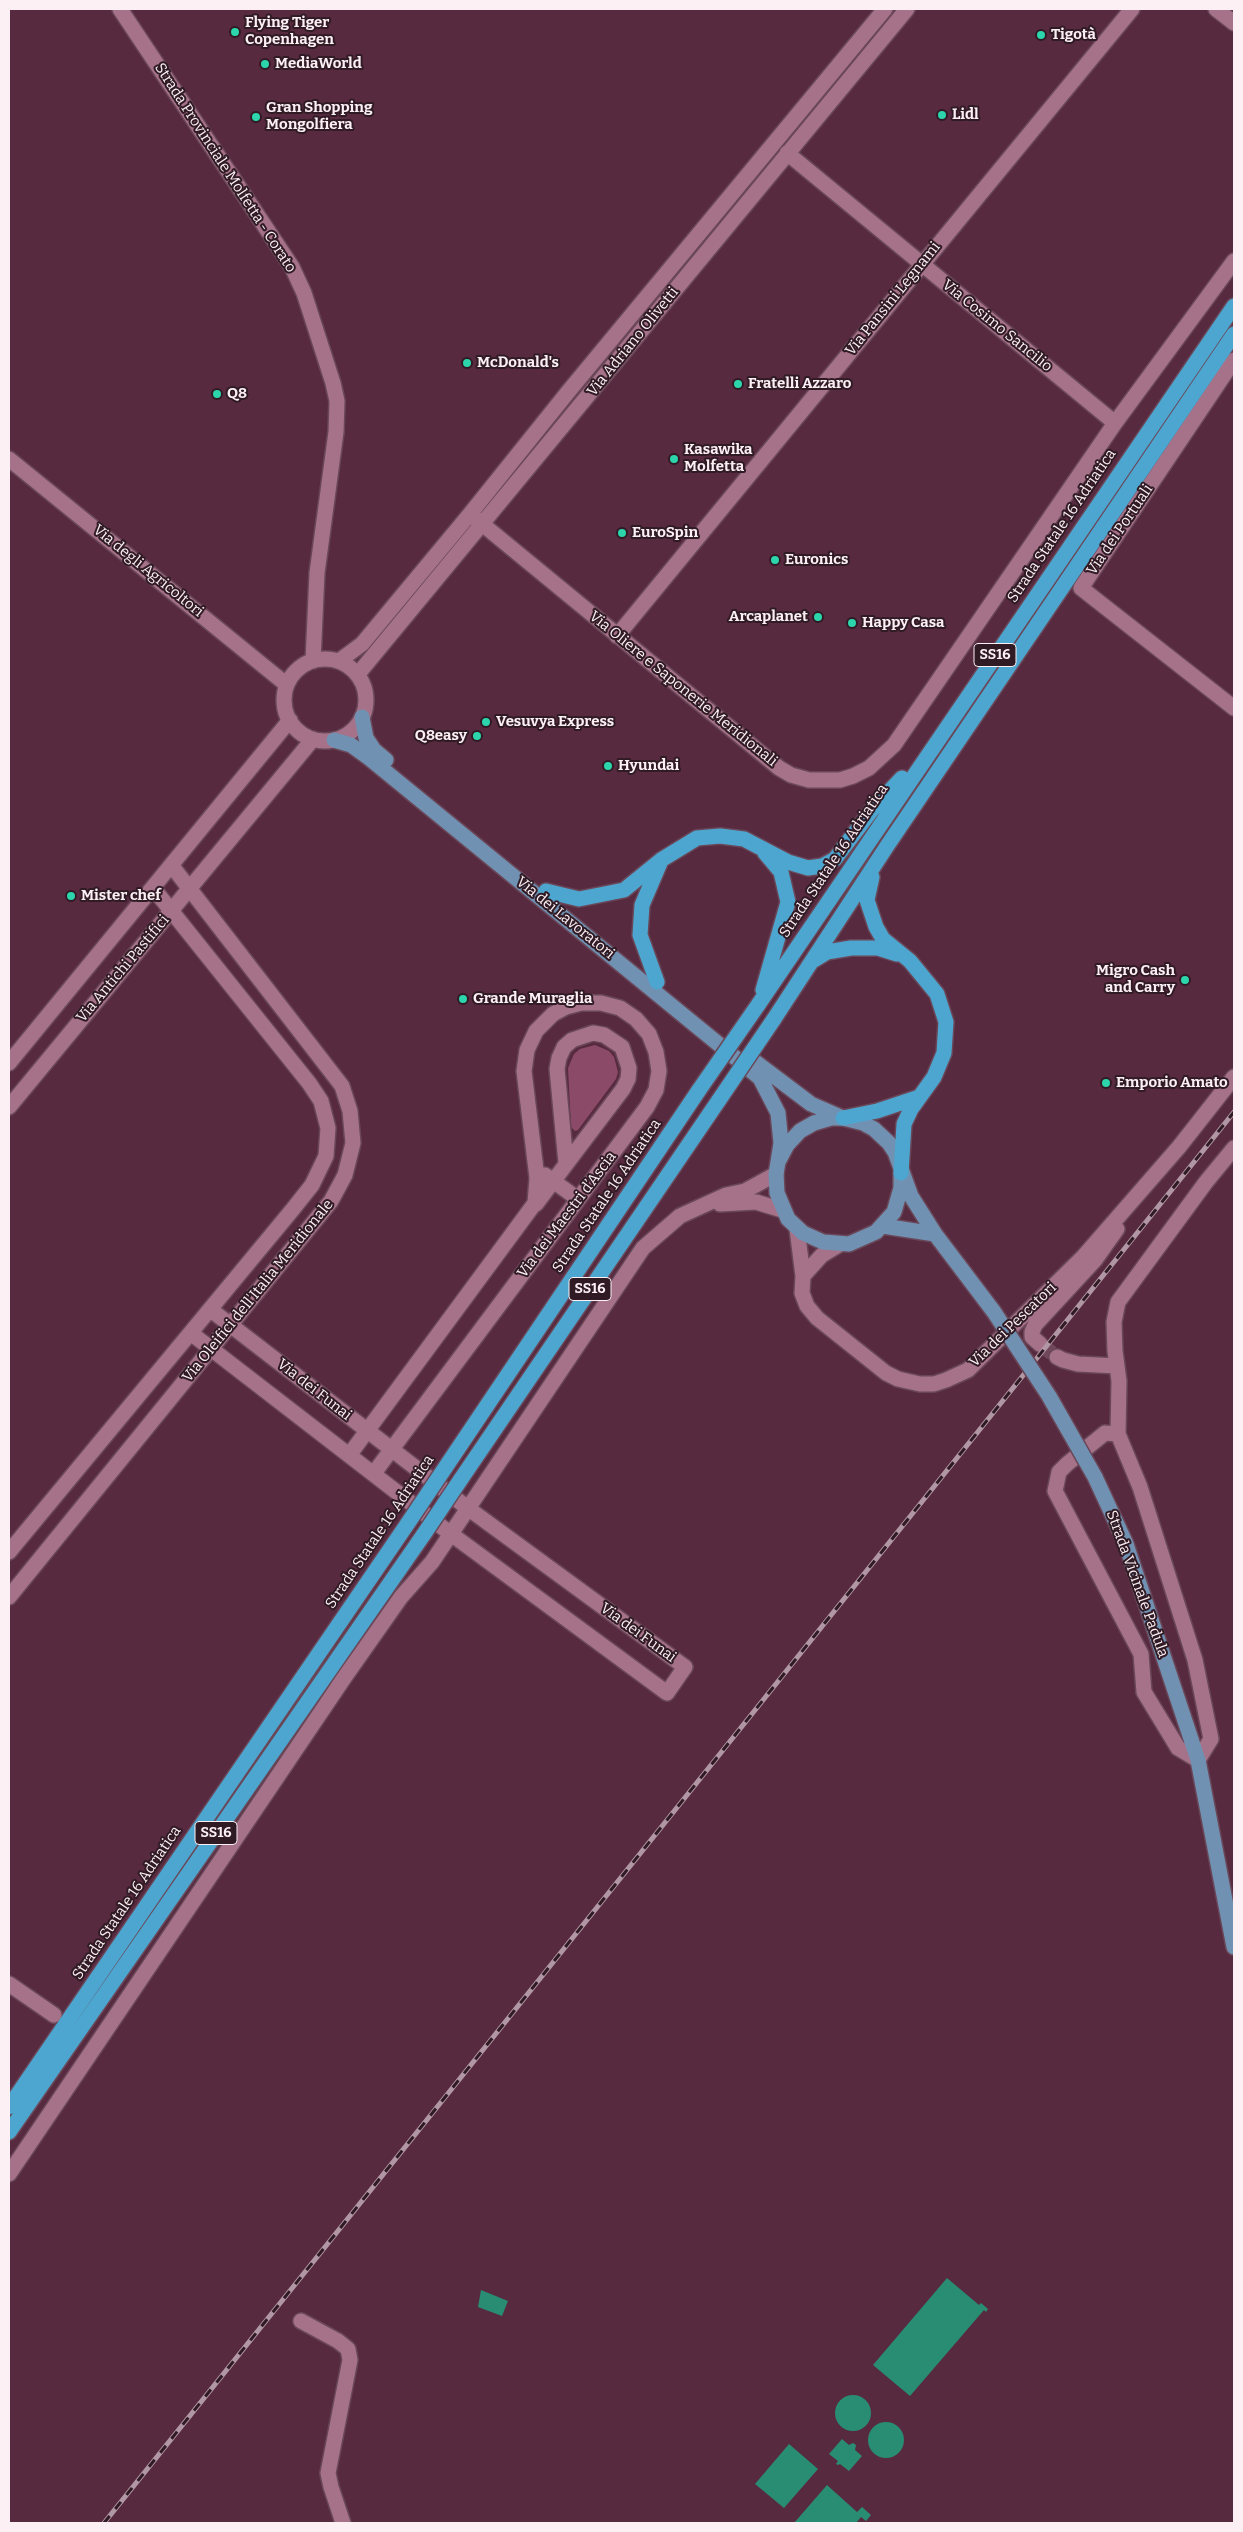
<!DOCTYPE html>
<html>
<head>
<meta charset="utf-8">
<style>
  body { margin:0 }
  #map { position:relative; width:1243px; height:2532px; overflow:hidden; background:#572a40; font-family:Bitter,serif }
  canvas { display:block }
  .frame { position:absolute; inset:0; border:10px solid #fcf0f5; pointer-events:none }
</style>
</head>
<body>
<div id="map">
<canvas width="1243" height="2532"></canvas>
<div class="frame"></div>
</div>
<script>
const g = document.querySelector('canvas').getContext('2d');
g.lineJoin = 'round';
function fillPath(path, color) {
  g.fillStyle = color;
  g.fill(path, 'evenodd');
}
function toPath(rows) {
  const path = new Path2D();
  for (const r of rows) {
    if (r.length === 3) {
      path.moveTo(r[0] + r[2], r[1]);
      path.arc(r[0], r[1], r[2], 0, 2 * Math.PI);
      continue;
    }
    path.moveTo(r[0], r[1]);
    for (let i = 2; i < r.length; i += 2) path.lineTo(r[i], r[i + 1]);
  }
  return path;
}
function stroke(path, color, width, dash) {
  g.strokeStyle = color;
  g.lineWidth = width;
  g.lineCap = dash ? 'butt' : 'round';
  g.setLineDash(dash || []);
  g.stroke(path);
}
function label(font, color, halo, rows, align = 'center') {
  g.font = font + ' Bitter,serif';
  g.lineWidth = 4;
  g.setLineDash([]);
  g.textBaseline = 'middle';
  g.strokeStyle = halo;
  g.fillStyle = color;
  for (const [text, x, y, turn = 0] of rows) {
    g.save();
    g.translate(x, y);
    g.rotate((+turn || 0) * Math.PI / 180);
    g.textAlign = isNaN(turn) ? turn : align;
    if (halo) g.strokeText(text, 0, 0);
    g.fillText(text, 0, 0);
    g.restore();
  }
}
fillPath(toPath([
  [595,1045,609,1051,614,1057,618,1072,616,1079,578,1130,575,1131,571,1127,568,1068,574,1054,580,1049]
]), '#8a4a68');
fillPath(toPath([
  [947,2278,979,2305,981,2303,988,2309,986,2312,984,2310,910,2396,873,2365],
  [481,2290,508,2301,502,2316,478,2307],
  [853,2413,18],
  [886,2440,18],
  [842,2439,849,2445,853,2443,856,2445,855,2450,862,2456,849,2471,840,2464,838,2465,836,2464,838,2461,829,2454],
  [789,2444,818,2469,784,2508,755,2484],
  [827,2485,857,2512,862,2507,871,2515,866,2521,861,2517,856,2523,794,2523]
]), '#298d73');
stroke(toPath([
  [1040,1344,1057,1357]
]), '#70485b', 15, [15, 8]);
const minor = toPath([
  [120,9,292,267,304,293,333,383,337,401,336,432,317,573,313,661],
  [1216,9,1234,23],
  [787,153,1115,423],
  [1234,360,1081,588,1234,708],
  [9,459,287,685],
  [470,514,779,768,791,775,809,780,840,780,853,776,869,768,894,745,1115,423,1234,261],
  [617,636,1132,9],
  [325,700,41],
  [339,661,362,644,470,514,568,392,885,9],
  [358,674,907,9],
  [9,1063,290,720],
  [9,1107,313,739],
  [545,1175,578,1199],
  [536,1204,623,1089,628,1079,629,1068,622,1047,604,1035,593,1033,572,1040,564,1047,559,1058,557,1069,566,1163],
  [720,1204,756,1202,782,1210],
  [797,1229,803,1276,802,1293,807,1306,817,1318,886,1373,898,1379,920,1384,934,1384,946,1380,968,1370,1084,1256,1179,1147,1234,1077],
  [803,1276,822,1255,840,1244],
  [192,1334,451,1534,667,1693,685,1667,469,1509,211,1310],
  [1040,1344,1032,1337,1032,1332,1035,1325,1095,1260,1117,1229],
  [1057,1357,1063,1360,1078,1364,1117,1366],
  [1105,1433,1118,1434,1140,1487,1195,1660,1211,1739,1198,1760,1178,1748,1144,1692,1141,1654,1055,1491,1059,1472,1067,1464,1105,1433],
  [1118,1434,1119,1381,1115,1351,1114,1322,1118,1302,1206,1182,1234,1148],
  [350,1454,535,1203,537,1178,524,1071,527,1050,536,1031,553,1014,566,1007,581,1003,601,1003,620,1008,636,1019,649,1034,656,1052,659,1071,656,1090,647,1107,374,1473],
  [9,1552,293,1209,312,1185,326,1156,328,1128,321,1101,309,1083,153,888],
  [9,1597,331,1201,345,1175,353,1143,350,1111,342,1086,172,866],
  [9,1984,54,2015],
  [9,2174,344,1678,401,1597,432,1562,643,1248,680,1216,726,1195,745,1191,776,1174],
  [301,2321,338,2341,348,2349,350,2360,328,2473,331,2487,343,2523]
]);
const major = toPath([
  [362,717,366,738,374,750,386,760],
  [334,740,351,745,369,758,760,1078,778,1113,781,1143,778,1162],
  [754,1061,811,1104,843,1118],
  [901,1173,901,1188,894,1212,876,1232,849,1244,823,1242,803,1233,788,1219,777,1193,776,1174,778,1162,787,1145,800,1131,814,1123,831,1118,843,1118,863,1123,874,1129,889,1143,895,1152,911,1196,935,1234,994,1312],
  [883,1226,935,1234],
  [1126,1544,1198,1760,1234,1947]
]);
const highway = toPath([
  [872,877,867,900,876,927,883,939,910,961,937,994,946,1022,944,1053,934,1077,911,1109,904,1124,901,1173],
  [546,891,579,899,624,890,661,860,697,838,720,836,744,839,788,862,808,868,822,866,835,859,872,810,902,778],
  [814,960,827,952,851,948,878,948,897,954],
  [657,982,640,935,642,905,660,863],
  [763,990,788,902,781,872,765,853],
  [758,1005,1234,306],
  [774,1019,887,846,1234,334],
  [843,1118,877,1111,919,1097],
  [445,1468,699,1090],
  [461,1479,719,1100],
  [9,2107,408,1523],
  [9,2132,424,1534]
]);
stroke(minor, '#694758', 18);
stroke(major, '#694758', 18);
stroke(highway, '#694758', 18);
stroke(minor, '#a67289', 15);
stroke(major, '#7191b3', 15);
stroke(highway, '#4da6cf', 15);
const rail = toPath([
  [104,2523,1234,1112]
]);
stroke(rail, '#b196a3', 5);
stroke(rail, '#301b25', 3, [9]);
const majorBridge = toPath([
  [994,1312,1049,1396,1095,1477,1126,1544]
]);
const highwayBridge = toPath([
  [699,1090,758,1005],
  [719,1100,774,1019],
  [408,1523,445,1468],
  [424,1534,461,1479]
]);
stroke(majorBridge, '#694758', 18, []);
stroke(highwayBridge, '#694758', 18, []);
stroke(majorBridge, '#7191b3', 15);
stroke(highwayBridge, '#4da6cf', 15);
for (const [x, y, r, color] of [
  [235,32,5,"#2cd5ab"],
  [1041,35,5,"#2cd5ab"],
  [265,64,5,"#2cd5ab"],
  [942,115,5,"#2cd5ab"],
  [256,117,5,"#2cd5ab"],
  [467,363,5,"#2cd5ab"],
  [738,384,5,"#2cd5ab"],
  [217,394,5,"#2cd5ab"],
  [674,459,5,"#2cd5ab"],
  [622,533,5,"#2cd5ab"],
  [775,560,5,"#2cd5ab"],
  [818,617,5,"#2cd5ab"],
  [852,623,5,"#2cd5ab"],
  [486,722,5,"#2cd5ab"],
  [477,736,5,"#2cd5ab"],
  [608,766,5,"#2cd5ab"],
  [71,896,5,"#2cd5ab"],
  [1185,980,5,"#2cd5ab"],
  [463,999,5,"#2cd5ab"],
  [1106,1083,5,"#2cd5ab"]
]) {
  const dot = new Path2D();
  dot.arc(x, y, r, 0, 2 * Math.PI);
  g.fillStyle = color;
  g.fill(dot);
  stroke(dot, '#301b25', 2);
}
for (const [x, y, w] of [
  [995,655,42],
  [590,1289,42],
  [216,1833,42]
]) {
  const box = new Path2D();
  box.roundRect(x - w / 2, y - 11.5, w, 23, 4);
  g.fillStyle = '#301b25';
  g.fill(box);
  stroke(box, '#fcf0f5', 1);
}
label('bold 14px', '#fcf0f5', null, [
  ["SS16",995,655],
  ["SS16",590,1289],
  ["SS16",216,1833]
]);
label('bold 15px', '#fcf0f5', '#301b25', [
  ["Flying Tiger",245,23],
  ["Copenhagen",245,40],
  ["Tigotà",1051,35],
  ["MediaWorld",275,64],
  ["Gran Shopping",266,108],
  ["Mongolfiera",266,125],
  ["Lidl",952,115],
  ["McDonald's",477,363],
  ["Fratelli Azzaro",748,384],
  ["Q8",227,394],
  ["Kasawika",684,450],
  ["Molfetta",684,467],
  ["EuroSpin",632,533],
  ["Euronics",785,560],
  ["Arcaplanet",808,617,"right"],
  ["Happy Casa",862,623],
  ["Vesuvya Express",496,722],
  ["Q8easy",467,736,"right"],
  ["Hyundai",618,766],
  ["Mister chef",81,896],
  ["Migro Cash",1175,971,"right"],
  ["and Carry",1175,988,"right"],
  ["Grande Muraglia",473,999],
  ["Emporio Amato",1116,1083]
], 'left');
label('15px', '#fcf0f5', '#301b25', [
  ["Strada Provinciale Molfetta - Corato",225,168,57],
  ["Via Pansini Legnami",893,299,-51],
  ["Via Cosimo Sancilio",997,326,39],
  ["Via Adriano Olivetti",633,342,-51],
  ["Strada Statale 16 Adriatica",1062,526,-56],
  ["Via dei Portuali",1120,530,-56],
  ["Via degli Agricoltori",148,571,39],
  ["Via Oliere e Saponerie Meridionali",683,689,39],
  ["Strada Statale 16 Adriatica",834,861,-56],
  ["Via dei Lavoratori",565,918,39],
  ["Via Antichi Pastifici",123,969,-50],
  ["Strada Statale 16 Adriatica",607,1196,-56],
  ["Via dei Maestri d’Ascia",567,1215,-53],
  ["Via Oleifici dell'Italia Meridionale",258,1291,-51],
  ["Via dei Pescatori",1013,1325,-44],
  ["Via dei Funai",314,1390,38],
  ["Strada Statale 16 Adriatica",380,1532,-56],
  ["Strada Vicinale Padula",1137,1584,70],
  ["Via dei Funai",638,1633,36],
  ["Strada Statale 16 Adriatica",127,1903,-56]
]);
</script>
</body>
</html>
